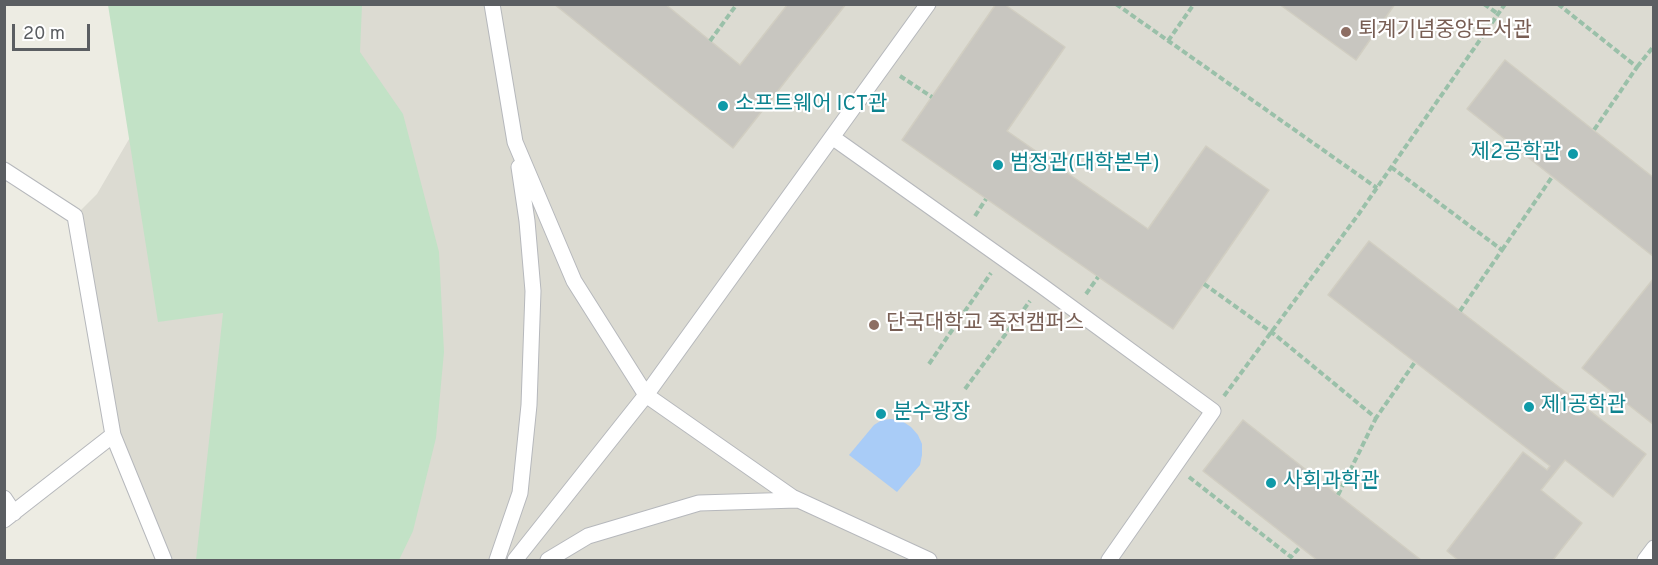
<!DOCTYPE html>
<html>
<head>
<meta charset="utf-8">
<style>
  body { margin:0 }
  #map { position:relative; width:1658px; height:565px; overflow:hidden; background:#edece3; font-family:Overpass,sans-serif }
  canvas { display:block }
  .frame { position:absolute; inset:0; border:6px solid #5b5e62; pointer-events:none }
  .scale { position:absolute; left:12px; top:24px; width:78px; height:27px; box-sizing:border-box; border:3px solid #5b5e62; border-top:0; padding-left:8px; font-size:18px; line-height:21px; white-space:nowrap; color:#5b5e62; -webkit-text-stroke:4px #fff; paint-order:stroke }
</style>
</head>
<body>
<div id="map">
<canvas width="1658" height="565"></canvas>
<div class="frame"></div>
<div class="scale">20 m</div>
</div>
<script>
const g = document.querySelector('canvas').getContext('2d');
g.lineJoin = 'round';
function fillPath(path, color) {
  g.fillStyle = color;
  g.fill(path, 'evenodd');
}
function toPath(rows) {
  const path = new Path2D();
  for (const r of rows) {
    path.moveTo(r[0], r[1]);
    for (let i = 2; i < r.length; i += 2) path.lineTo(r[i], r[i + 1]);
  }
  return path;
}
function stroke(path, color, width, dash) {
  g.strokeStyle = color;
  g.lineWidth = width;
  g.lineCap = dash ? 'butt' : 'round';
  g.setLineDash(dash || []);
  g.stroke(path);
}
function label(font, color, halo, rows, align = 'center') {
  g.font = font + ' Overpass,"Noto Sans KR",sans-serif';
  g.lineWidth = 4.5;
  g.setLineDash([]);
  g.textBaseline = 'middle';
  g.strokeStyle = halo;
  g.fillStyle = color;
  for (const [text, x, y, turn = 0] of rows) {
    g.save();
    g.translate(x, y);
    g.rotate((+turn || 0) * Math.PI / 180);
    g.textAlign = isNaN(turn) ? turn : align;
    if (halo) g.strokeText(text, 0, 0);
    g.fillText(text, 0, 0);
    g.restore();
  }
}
fillPath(toPath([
  [192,5,1653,5,1653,560,164,560,113,435,75,216,97,194,177,57]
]), '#dcdbd2');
fillPath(toPath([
  [108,5,362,5,360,52,403,114,439,252,444,352,436,438,413,531,399,560,196,560,223,313,158,322]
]), '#c2e2c6');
fillPath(toPath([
  [891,419,902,421,911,427,918,435,922,444,922,455,920,465,897,492,849,455,874,425,882,420]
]), '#a9ccf7');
const building = toPath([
  [554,4,665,4,740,65,788,4,846,4,733,148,554,4],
  [996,4,1004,4,1065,47,1007,131,1148,229,1206,146,1269,190,1173,329,902,140,996,4],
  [1279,4,1395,4,1356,60,1279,4],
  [1505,60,1654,178,1654,257,1467,109,1505,60],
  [1369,241,1646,454,1613,497,1565,460,1541,490,1582,523,1553,560,1458,560,1447,551,1523,452,1547,470,1550,466,1328,295,1369,241],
  [1654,278,1654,425,1582,368,1654,278],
  [1243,420,1338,495,1421,560,1317,560,1203,471,1243,420]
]);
fillPath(building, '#c8c6c0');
stroke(building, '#d1cec2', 1.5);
const lane = toPath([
  [492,4,515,142,574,281,646,395,792,497,929,560],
  [832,137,1042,286,1213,411,1109,560],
  [4,170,75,216,113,435,164,560],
  [4,498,14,513],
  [4,520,113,435],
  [497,560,520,493,529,405,533,291,527,221,519,167],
  [515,560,646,395,928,4],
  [548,560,588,536,699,503,797,500],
  [1645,560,1654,548]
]);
stroke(lane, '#b6b8bc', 17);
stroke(toPath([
  [1116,4,1377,188],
  [1484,4,1498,14],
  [1558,4,1637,67,1594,130],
  [710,41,737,4],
  [1168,41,1194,4],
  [1637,67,1654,46],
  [900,76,932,97],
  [1391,167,1502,250,1460,311],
  [975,216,986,199],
  [1502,250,1552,177],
  [1204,284,1274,334,1376,418,1415,362],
  [1086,294,1098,277],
  [929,364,991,273],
  [965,389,1030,301],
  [1224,396,1358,215,1505,4],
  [1189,477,1291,557,1300,547],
  [1338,495,1376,418]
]), '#9ac0a9', 4, [6, 3]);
stroke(lane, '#fff', 15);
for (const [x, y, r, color] of [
  [1346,32,6,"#8d6e63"],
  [723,106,6,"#0f9aa8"],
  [1573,154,6,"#0f9aa8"],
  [998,165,6,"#0f9aa8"],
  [874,325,6,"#8d6e63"],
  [1529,407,6,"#0f9aa8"],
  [881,414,6,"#0f9aa8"],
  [1271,483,6,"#0f9aa8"]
]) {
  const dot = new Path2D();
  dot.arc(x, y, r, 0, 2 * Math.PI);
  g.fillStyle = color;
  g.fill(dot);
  stroke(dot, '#fff', 2);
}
label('21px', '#785e54', '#fff', [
  ["퇴계기념중앙도서관",1358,32],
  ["단국대학교 죽전캠퍼스",886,325]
], 'left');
label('21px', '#0d838f', '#fff', [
  ["소프트웨어 ICT관",735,106],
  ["제2공학관",1561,154,"right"],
  ["범정관(대학본부)",1010,165],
  ["제1공학관",1541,407],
  ["분수광장",893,414],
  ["사회과학관",1283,483]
], 'left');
</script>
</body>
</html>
